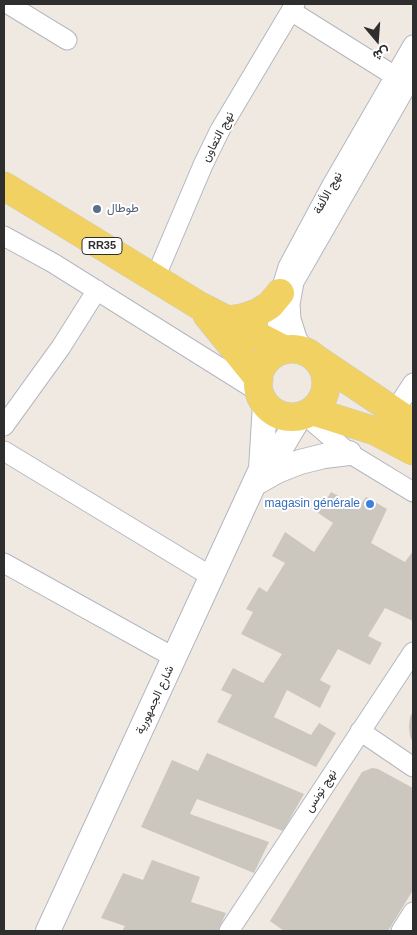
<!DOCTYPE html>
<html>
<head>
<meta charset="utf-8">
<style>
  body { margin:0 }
  #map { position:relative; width:417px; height:935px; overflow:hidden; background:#efe9e1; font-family:Arial,Vazirmatn,sans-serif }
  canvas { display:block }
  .frame { position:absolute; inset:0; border:5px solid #2e2e2e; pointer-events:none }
  .north { position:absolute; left:352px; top:15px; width:50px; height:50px; -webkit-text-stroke:4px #fff; paint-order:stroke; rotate:162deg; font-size:14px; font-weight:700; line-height:20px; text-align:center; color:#2e2e2e }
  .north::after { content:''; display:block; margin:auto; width:18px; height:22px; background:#2e2e2e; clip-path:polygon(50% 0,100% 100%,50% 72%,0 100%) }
</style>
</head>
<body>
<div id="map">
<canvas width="417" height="935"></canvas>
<div class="frame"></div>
<div class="north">ش</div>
</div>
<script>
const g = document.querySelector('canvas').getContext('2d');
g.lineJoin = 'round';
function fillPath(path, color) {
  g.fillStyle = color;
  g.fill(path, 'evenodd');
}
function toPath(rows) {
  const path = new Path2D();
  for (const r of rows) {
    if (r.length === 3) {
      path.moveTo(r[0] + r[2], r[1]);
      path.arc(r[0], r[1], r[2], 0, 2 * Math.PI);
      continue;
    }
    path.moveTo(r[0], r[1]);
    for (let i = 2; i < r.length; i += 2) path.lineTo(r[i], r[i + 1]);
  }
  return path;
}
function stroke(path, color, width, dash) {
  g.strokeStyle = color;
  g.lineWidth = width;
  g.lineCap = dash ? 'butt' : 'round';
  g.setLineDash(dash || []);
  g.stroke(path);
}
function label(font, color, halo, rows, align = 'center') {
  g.font = font + ' Arial,Vazirmatn,sans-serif';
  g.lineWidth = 4;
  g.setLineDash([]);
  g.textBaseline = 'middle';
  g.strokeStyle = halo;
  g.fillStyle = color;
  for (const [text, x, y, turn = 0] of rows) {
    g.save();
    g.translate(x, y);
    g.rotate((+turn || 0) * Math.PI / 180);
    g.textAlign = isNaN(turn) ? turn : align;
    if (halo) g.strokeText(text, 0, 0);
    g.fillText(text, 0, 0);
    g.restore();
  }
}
fillPath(toPath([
  [331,492,359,507,366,497,387,509,371,543,405,562,413,551,413,621,385,608,368,636,382,643,370,665,338,649,320,680,331,686,320,708,287,690,274,717,311,735,319,723,336,733,316,767,217,722,232,695,221,690,233,668,263,683,282,654,241,634,253,612,246,609,259,587,267,592,285,563,272,556,285,532,314,552,333,523,318,513],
  [413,711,413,743,410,736,409,727,410,717],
  [207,753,304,794,283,831,197,799,190,814,269,842,254,873,141,827,172,760,198,771],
  [372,768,378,769,413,788,413,890,388,931,284,931,270,921,362,772],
  [152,860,200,877,191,902,226,913,218,931,122,931,125,926,101,918,123,873,143,880]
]), '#cbc7bf');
const minor = toPath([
  [8,4,67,40],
  [291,11,406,83],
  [4,236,53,263,259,392],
  [155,278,203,165,220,130,295,4],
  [288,350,278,329,276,314,280,293,288,267,332,185,413,45],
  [305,352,297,338,291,319,290,304,294,282,413,75],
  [394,412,413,383],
  [305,415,349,453,413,492],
  [4,426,61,347,97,290],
  [4,451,212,577],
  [4,563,175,658],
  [360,731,413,767],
  [229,931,413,652],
  [401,931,413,912]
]);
const tertiary = toPath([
  [261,469,265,404],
  [256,483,277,471,300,462,324,456,349,453],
  [48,931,261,469,281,448,300,416]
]);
const primary = toPath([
  [4,186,200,306,285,350],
  [207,315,259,379],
  [227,320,242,318,257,313,270,305,280,293],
  [292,383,34],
  [315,358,413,424],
  [312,411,375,431,413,451]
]);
stroke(minor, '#b4b7c1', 21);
stroke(tertiary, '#b4b7c1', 26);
stroke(primary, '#c9c9c9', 29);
stroke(minor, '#fff', 19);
stroke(tertiary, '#fff', 24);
stroke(primary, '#f2d163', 28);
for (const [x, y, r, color] of [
  [97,209,5,"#5c6f8a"],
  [370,504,5,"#3f7fe0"]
]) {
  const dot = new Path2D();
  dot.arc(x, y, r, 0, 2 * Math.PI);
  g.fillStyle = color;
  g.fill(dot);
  stroke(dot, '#fff', 2);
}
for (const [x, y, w] of [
  [102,246,40]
]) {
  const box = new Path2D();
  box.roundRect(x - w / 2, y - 8.5, w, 17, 4);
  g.fillStyle = '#fff';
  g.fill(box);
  stroke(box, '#2e2e2e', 1);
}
label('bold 11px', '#2e2e2e', null, [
  ["RR35",102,246]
]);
label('12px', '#2e2e2e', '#fff', [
  ["نهج التعاون",218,137,-62],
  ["نهج الألفة",328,193,-61],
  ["شارع الجمهورية",155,700,-65],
  ["نهج تونس",321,791,-57]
]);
label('12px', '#4e5e75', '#fff', [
  ["طوطال",107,209]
], 'left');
label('12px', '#366cbe', '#fff', [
  ["magasin générale",360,504]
], 'right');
</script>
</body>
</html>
